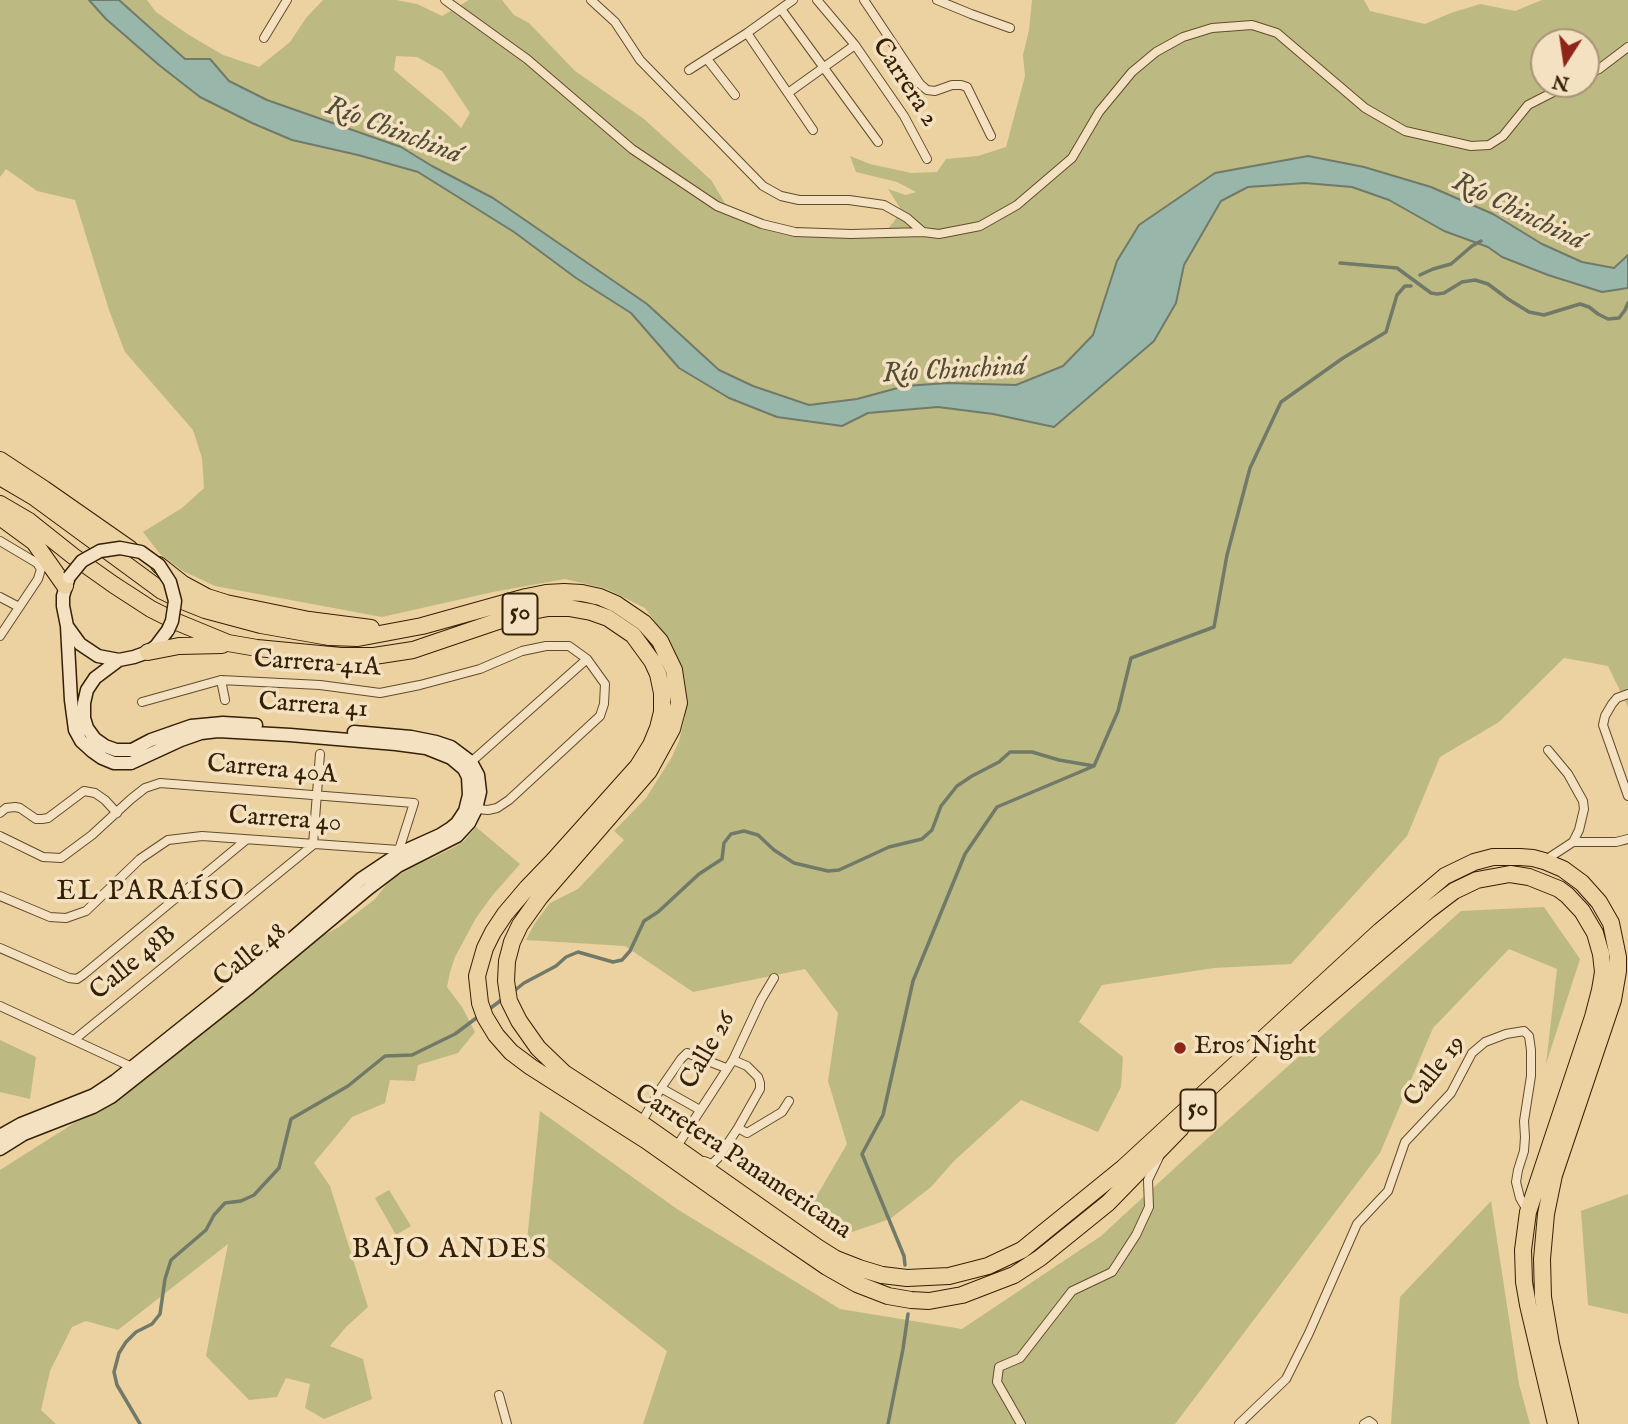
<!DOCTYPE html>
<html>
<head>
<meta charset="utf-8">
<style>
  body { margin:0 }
  #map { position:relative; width:1628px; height:1424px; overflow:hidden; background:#ecd1a1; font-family:"IM FELL English",serif }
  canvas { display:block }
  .north { position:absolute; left:1530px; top:28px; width:70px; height:70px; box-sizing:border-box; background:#f3e1c2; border:2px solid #a79476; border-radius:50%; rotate:192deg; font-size:19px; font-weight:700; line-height:28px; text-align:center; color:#352004 }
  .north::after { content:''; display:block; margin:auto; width:24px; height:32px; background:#8f2418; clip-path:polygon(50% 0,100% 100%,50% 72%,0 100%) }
</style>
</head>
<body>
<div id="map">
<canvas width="1628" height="1424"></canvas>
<div class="north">N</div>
</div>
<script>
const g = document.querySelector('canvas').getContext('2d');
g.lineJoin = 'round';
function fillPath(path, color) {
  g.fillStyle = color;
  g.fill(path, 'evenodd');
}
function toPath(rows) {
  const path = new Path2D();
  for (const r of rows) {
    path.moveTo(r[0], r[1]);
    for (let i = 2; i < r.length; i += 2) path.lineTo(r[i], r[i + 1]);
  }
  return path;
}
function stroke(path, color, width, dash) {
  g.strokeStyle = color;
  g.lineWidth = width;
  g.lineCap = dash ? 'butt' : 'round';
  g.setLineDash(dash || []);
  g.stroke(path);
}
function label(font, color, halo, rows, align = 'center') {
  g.font = font + ' "IM FELL English",serif';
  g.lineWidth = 7;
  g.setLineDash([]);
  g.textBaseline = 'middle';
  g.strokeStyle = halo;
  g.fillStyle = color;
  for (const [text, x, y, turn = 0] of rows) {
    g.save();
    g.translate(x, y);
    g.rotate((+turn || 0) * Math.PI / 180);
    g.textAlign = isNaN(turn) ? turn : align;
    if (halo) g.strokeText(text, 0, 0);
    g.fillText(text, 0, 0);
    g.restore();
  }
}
fillPath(toPath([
  [0,0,89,0,106,19,159,65,200,97,252,123,418,172,514,232,576,278,631,313,679,368,729,398,777,417,842,426,868,413,938,407,993,414,1055,427,1154,341,1176,303,1184,265,1221,201,1248,187,1305,183,1352,187,1389,200,1444,231,1488,247,1502,257,1548,275,1602,292,1628,288,1628,707,1608,666,1564,658,1499,722,1440,757,1407,836,1291,964,1214,968,1102,985,1079,1022,1123,1057,1121,1087,1098,1132,1021,1100,954,1161,931,1187,890,1219,852,1232,812,1204,847,1144,828,1081,838,1013,805,969,693,992,625,946,526,940,535,923,550,903,578,889,624,840,614,831,646,798,672,757,679,741,685,717,680,669,670,642,645,608,607,589,565,579,493,592,382,617,215,586,183,571,160,554,143,532,182,508,204,488,202,458,193,430,125,352,109,310,75,200,37,191,6,169,0,177],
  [119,0,147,0,156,12,189,35,223,55,259,67,290,42,306,18,323,0,396,0,417,4,442,16,469,0,502,0,514,15,529,23,575,71,644,119,711,180,734,218,778,233,810,237,862,238,883,235,902,211,888,189,906,195,916,192,897,182,856,172,850,156,870,164,911,173,937,172,946,159,978,156,1006,147,1025,76,1023,55,1029,30,1032,0,1364,0,1370,11,1425,24,1451,13,1480,4,1515,11,1542,0,1628,0,1628,255,1614,268,1582,262,1542,244,1493,214,1431,187,1364,167,1308,156,1216,173,1117,261,1093,335,1063,366,1016,385,948,383,857,399,809,405,753,386,719,370,647,304,493,198,432,166,401,147,267,100,229,81,210,59,185,59],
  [1544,42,1586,42,1586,73,1598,63,1586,75,1586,84,1544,84],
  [396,56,417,57,442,71,470,113,461,128,450,117,394,70],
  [476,827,520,864,492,896,476,918,455,957,450,972,447,987,462,1007,475,1032,458,1053,418,1065,415,1081,390,1080,385,1103,352,1117,314,1163,330,1186,368,1307,346,1327,330,1346,363,1359,372,1399,324,1419,305,1408,310,1384,286,1378,277,1397,249,1400,206,1356,228,1244,118,1330,86,1321,72,1327,50,1371,41,1410,56,1424,0,1424,0,1170,79,1120,119,1100,245,999,320,937,339,927,375,899,390,880,413,867,453,848,464,841],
  [1544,907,1580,959,1546,1064,1557,969,1509,949,1433,1028,1380,1153,1175,1424,643,1424,667,1351,527,1241,540,1111,677,1209,840,1309,962,1329,1101,1236,1190,1154,1461,911],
  [0,1040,36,1057,30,1099,0,1092],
  [389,1190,411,1226,396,1235,375,1198],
  [1628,1194,1628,1314,1588,1305,1581,1211],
  [1491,1201,1519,1384,1530,1424,1391,1424,1400,1297]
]), '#bcba82');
const water = toPath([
  [89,0,119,0,185,59,210,59,229,81,267,100,401,147,432,166,493,198,647,304,719,370,753,386,809,405,857,399,905,386,948,383,1016,385,1063,366,1093,335,1117,261,1139,225,1215,173,1308,156,1364,167,1431,187,1493,214,1542,244,1582,262,1614,268,1628,255,1628,288,1602,292,1548,275,1502,257,1488,247,1444,231,1389,200,1352,187,1305,183,1248,187,1221,201,1184,265,1176,303,1154,341,1054,427,993,414,938,407,868,413,842,426,777,417,729,398,679,368,631,313,576,278,514,232,418,172,358,155,292,140,252,123,200,97,159,65,106,19,89,0]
]);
fillPath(water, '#99b6ab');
stroke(water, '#717a68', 2);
stroke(toPath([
  [1340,263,1397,268,1431,293,1437,294,1444,293,1462,282,1475,280,1488,284,1508,299,1529,312,1544,315,1580,304,1589,307,1598,314,1608,319,1619,318,1625,310,1628,303],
  [1420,275,1433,269,1451,264,1472,246,1481,241],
  [514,991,524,983,556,966,566,957,578,952,613,962,622,960,630,951,644,921,658,912,699,874,722,859,724,843,731,834,744,831,758,835,774,850,794,863,828,871,839,870,889,847,922,839,932,830,941,806,957,786,972,776,999,762,1010,752,1032,752,1059,760,1094,766],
  [488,1010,504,998],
  [905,1265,904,1256,862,1154,883,1115,913,981,965,854,997,807,1094,766,1118,711,1131,658,1214,627,1227,555,1250,468,1281,402,1343,358,1386,332,1397,295,1405,286,1411,286],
  [140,1424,117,1385,114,1372,119,1353,126,1342,136,1332,152,1324,160,1314,165,1279,171,1260,206,1230,214,1215,225,1203,241,1201,254,1195,279,1168,291,1119,348,1086,385,1056,412,1055,455,1034,479,1016],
  [888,1424,903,1349,908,1314]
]), '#717a68', 3.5);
const street = toPath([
  [445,0,527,59,632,149,717,206,762,224,795,232,851,234,923,232,939,234,980,226,1017,205,1072,158,1099,112,1132,72,1156,52,1183,37,1212,28,1252,25,1277,33,1365,108,1405,131,1471,146,1489,145,1503,136,1528,105,1569,84],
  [591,0,615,22,640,60,763,186,781,196,799,200,849,200,884,205,907,218,923,232],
  [817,0,855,45,904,116,927,159],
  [864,0,920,84,927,90,935,91,952,85,961,85,967,87,991,136],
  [937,0,971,14,1010,28],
  [781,9,878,142],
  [747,33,813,130],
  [264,38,287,0],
  [707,59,735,95],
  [689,70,747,33,793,0],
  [1586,75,1599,69,1628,47],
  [788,93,855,45],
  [0,541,37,563,41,569,38,579,0,636],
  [0,597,19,607],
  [221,680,225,700],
  [1628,694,1617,698,1612,704,1605,716,1603,725,1628,796],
  [142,702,221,680,320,685,380,693,420,685,480,669,522,651,546,646,569,646,587,659,605,684,604,704,600,716,509,800,497,808,488,810,476,809],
  [471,762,587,659],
  [0,813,6,808,15,807,20,808,36,819,42,819,48,818,84,791,95,793,105,800,117,813],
  [0,836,43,857,61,858,92,835,131,799,145,788,160,783,414,803,399,850],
  [1573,842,1616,842,1628,839],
  [1544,861,1573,842,1579,830,1584,809,1583,801,1568,774,1548,750],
  [0,896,50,917,66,918,86,911,140,859,168,840,202,836,399,850],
  [0,948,69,978,77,979,83,975,246,840],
  [0,1006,134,1068],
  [74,1040,313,845,320,754],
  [661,1088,700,1110],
  [641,1123,661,1088,681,1059,687,1053,726,1068],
  [738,1128,747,1133,782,1112,789,1101],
  [679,1143,733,1060,761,1000,774,978],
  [704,1161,712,1164,718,1158,738,1128,760,1089,760,1083,758,1077,747,1066,733,1060],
  [499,1395,507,1424],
  [1021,1424,997,1382,999,1367,1020,1358,1072,1291,1112,1272,1136,1235,1149,1207,1148,1180,1159,1157],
  [1239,1424,1286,1379,1309,1333,1357,1224,1388,1191,1405,1142,1451,1093,1472,1053,1485,1042,1506,1034,1524,1031,1529,1036,1531,1050,1531,1076,1524,1121,1525,1137,1524,1151,1518,1170,1516,1182,1520,1198,1528,1212],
  [1364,1424,1369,1421,1373,1424]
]);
const secondary = toPath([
  [68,580,63,596,63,606,67,626,80,644,98,656,119,660,134,657,148,652,156,646,168,630],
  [119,660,95,678,87,690,84,703,84,718,87,728,95,739,105,746,116,750,132,750,151,740,191,726,223,723,256,725],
  [0,1136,21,1124,94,1095,115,1081,274,954,361,879,400,853,440,835,451,828,457,823,465,811,469,795,468,777,464,769,451,758,426,748,396,744,290,735,218,731,201,733,181,740,131,763,114,763,102,758,92,751,81,741,75,730,71,700,67,626],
  [0,1149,24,1134,93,1107,111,1097,250,987,369,888,398,866,457,836,469,823,476,809,480,792,478,775,471,762,451,747,436,742,411,737,354,732]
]);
const highway = toPath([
  [0,460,44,489,130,549],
  [0,477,34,497,162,591,185,602,205,610,261,625,329,637,358,638,422,626,526,597,546,593,564,592,582,593,600,597,616,604,644,623,660,641,674,670,679,703,672,729,649,771,540,897,520,925,512,942,507,961,506,981,509,1001,519,1021,538,1048,564,1073,641,1123,817,1247,836,1259,859,1268,882,1275,907,1278,949,1276,988,1266,1022,1250,1123,1168,1380,931,1445,876,1474,862,1493,857,1520,857,1533,858,1544,861,1563,869,1582,883,1599,902,1611,923,1618,957,1618,971,1613,1000,1554,1175,1546,1214,1542,1259,1543,1297,1551,1344,1570,1424],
  [0,504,29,521,73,556,114,585,151,609,177,622,228,643,257,648,341,656,374,656,413,650,522,613,548,608,569,608,591,612,608,618,633,635,652,661,658,674,662,693,662,712,658,728,651,745,638,766,553,861,527,888,505,914,493,932,485,948,477,976,480,1003,485,1017,496,1035,511,1052,531,1067,647,1141,770,1228,827,1267,857,1284,888,1296,911,1300,929,1301,962,1295,1014,1275,1040,1258,1108,1203,1181,1128],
  [0,517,34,542,65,586],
  [159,565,183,584,207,597,226,603,309,620,371,628],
  [148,652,179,646,222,645],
  [1282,1035,1429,910,1454,891,1477,880,1510,874,1529,877,1559,889,1567,895,1582,911,1595,933,1601,954,1603,972,1600,990,1593,1017,1528,1212,1523,1250,1524,1282,1528,1305,1556,1424]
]);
stroke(street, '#634c2b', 10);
stroke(secondary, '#352004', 15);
stroke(highway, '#352004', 18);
stroke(street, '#f3e1c2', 8);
stroke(secondary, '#f3e1c2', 12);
stroke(highway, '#ecd1a1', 16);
const secondaryBridge = toPath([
  [69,577,82,561,100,551,120,548,141,552,159,565,170,582,175,601,172,621,168,630]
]);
stroke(secondaryBridge, '#352004', 15, []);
stroke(secondaryBridge, '#f3e1c2', 12);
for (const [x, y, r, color] of [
  [1180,1048,7,"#8f2418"]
]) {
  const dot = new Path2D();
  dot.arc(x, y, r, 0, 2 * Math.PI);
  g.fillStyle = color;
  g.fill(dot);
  stroke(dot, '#f3e1c2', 2.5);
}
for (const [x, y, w] of [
  [520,614,35],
  [1198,1110,35]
]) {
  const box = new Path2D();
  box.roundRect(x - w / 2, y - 20.5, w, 41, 5);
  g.fillStyle = '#f3e1c2';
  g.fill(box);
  stroke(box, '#352004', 2);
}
label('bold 24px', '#352004', null, [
  ["50",520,614],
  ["50",1198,1110]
]);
label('26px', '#352004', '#f3e1c2', [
  ["Carrera 2",904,83,57],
  ["Carrera 41A",317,665,4],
  ["Carrera 41",313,707,4],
  ["Carrera 40A",272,771,5],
  ["Carrera 40",285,821,4],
  ["Calle 48",251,956,-39],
  ["Calle 48B",134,964,-39],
  ["Calle 26",709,1051,-60],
  ["Calle 19",1436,1072,-52],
  ["Carretera Panamericana",742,1163,34]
]);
label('26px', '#352004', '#f3e1c2', [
  ["Eros Night",1194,1048]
], 'left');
label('italic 28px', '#534d36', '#f3e1c2', [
  ["Río Chinchiná",393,132,21],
  ["Río Chinchiná",1518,213,26],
  ["Río Chinchiná",954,372,-3]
]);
g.letterSpacing = '2px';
label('28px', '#352004', '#f3e1c2', [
  ["EL PARAÍSO",151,893],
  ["BAJO ANDES",450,1251]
]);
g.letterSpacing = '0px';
</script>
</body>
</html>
